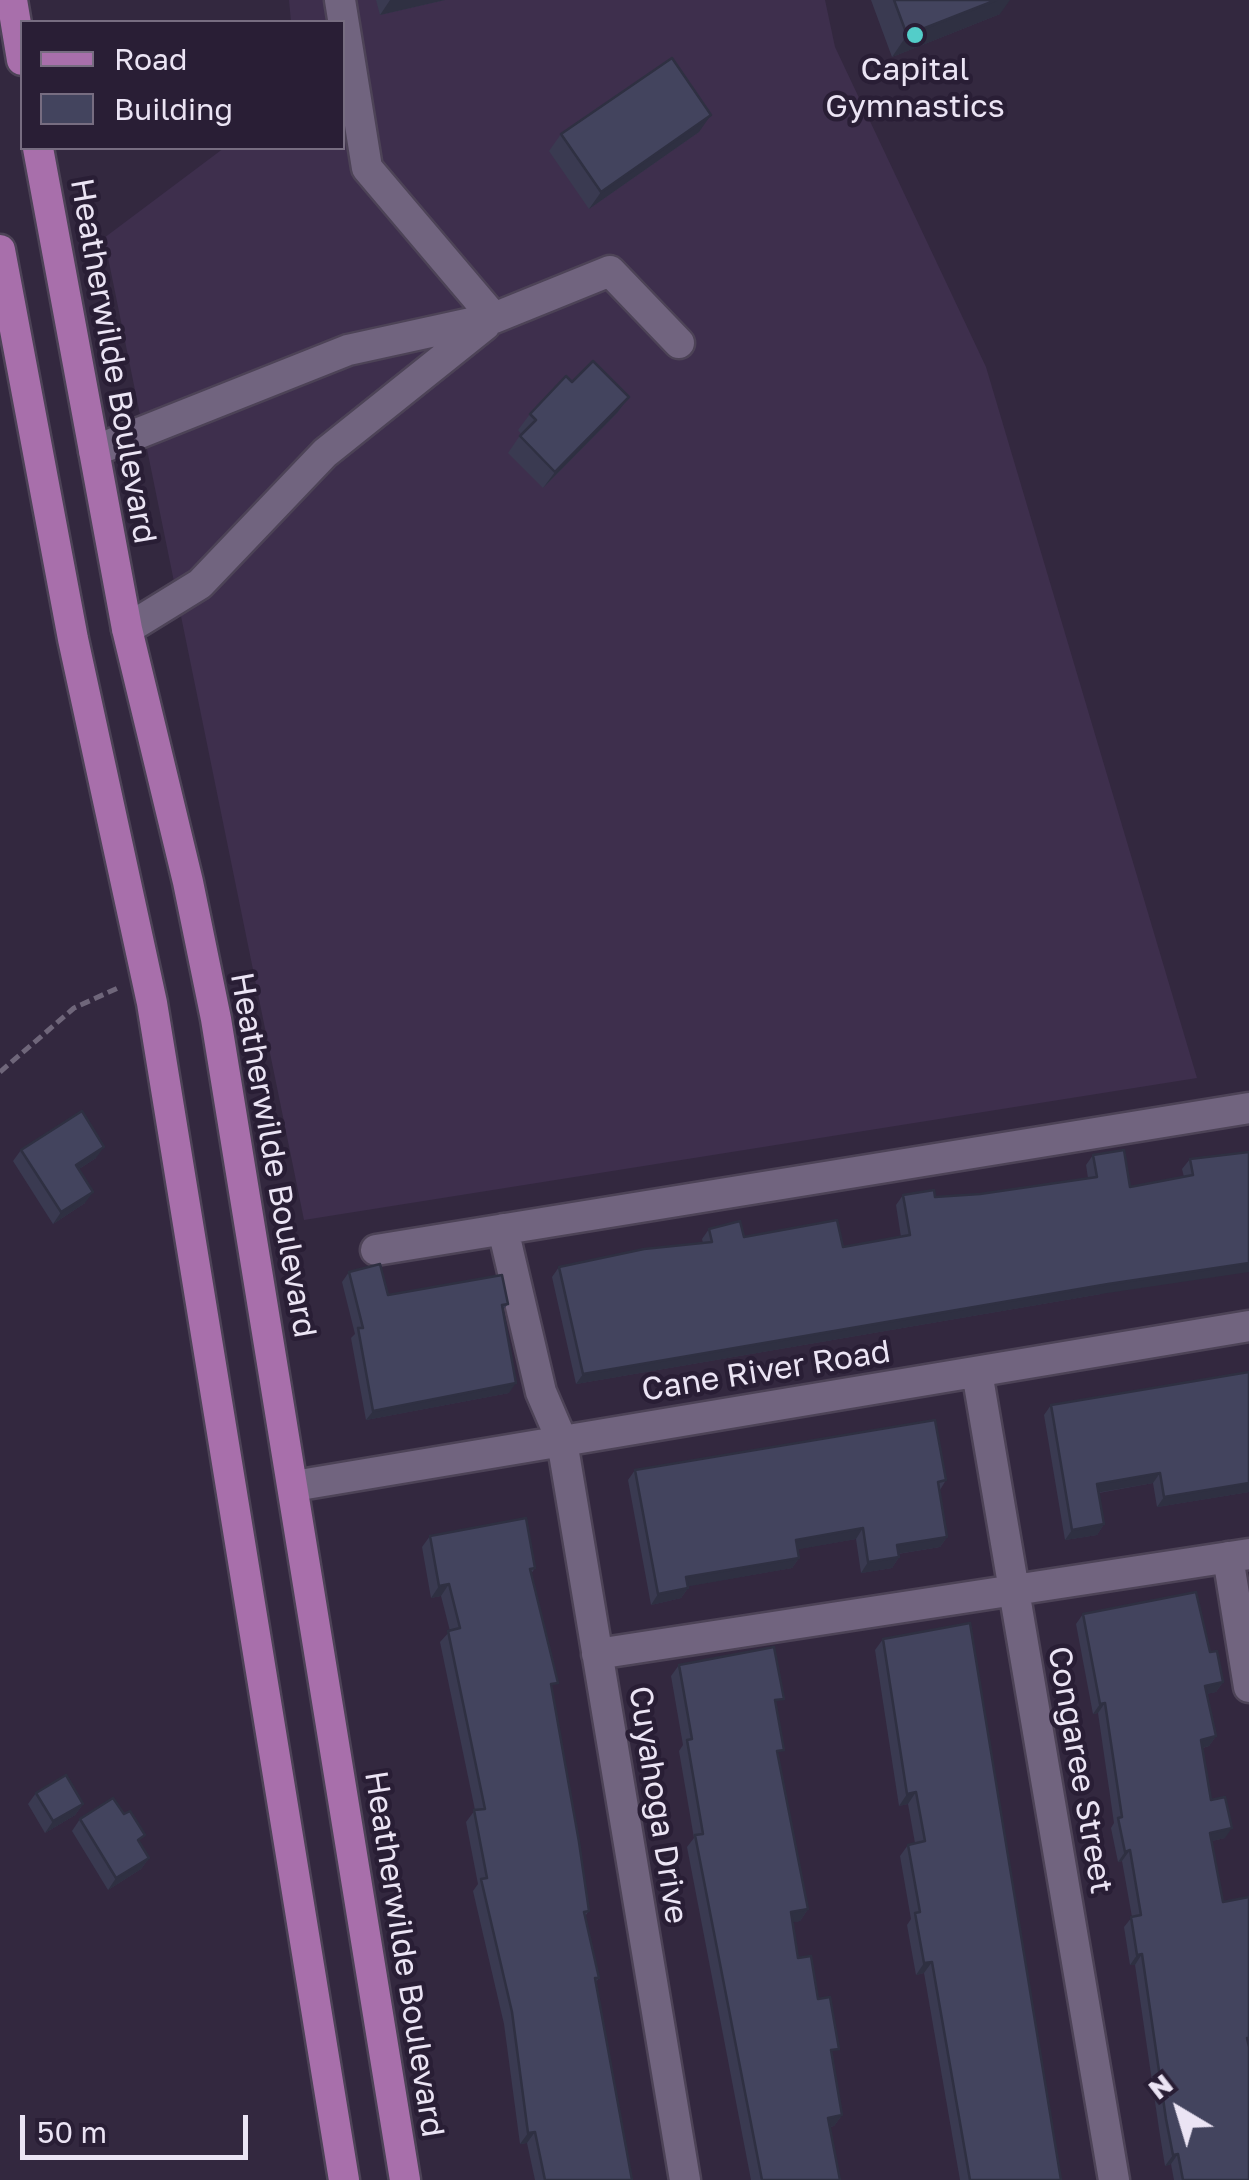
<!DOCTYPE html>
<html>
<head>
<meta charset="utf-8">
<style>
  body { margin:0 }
  #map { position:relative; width:1249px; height:2180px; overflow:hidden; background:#33283f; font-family:"Golos Text",sans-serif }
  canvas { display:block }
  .legend { position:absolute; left:20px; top:20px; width:325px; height:130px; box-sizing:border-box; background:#291e35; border:2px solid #776d81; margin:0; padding:12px 18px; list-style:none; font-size:30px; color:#ebe4f4 }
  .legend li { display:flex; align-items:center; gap:20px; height:50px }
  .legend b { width:50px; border:2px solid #776d81 }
  .north { position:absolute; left:1129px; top:2060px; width:100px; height:100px; -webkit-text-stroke:8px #291e35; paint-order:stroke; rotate:322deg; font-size:28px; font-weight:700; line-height:40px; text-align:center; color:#ebe4f4 }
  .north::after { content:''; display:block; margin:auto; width:35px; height:45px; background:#ebe4f4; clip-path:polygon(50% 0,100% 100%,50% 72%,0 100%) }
  .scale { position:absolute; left:20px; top:2115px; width:228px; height:45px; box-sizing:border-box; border:5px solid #ebe4f4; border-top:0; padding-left:12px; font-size:30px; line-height:35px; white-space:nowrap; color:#ebe4f4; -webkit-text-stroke:8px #291e35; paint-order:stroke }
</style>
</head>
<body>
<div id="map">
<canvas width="1249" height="2180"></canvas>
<ul class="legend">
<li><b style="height:12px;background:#a86fab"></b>Road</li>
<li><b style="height:28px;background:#43445e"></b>Building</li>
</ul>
<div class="north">N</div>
<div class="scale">50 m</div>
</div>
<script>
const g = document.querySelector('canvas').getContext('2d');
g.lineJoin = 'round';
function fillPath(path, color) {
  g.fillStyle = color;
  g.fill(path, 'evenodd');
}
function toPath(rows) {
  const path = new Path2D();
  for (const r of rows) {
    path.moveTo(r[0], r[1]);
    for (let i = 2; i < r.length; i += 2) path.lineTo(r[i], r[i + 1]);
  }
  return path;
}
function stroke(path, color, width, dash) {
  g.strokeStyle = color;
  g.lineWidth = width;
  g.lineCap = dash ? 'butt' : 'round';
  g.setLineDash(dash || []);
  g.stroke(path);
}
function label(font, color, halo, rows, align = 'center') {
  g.font = font + ' "Golos Text",sans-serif';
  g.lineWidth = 9;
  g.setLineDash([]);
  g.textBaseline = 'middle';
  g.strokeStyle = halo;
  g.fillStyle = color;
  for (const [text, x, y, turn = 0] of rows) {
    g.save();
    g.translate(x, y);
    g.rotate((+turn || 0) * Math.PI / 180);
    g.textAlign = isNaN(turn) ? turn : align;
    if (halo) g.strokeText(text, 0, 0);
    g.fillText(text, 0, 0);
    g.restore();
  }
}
fillPath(toPath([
  [289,0,825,0,835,47,986,367,1197,1078,304,1220,104,238,224,148,342,148,342,22,291,22]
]), '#3e2f4d');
const minor = toPath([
  [340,0,367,168,494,318],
  [94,451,348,350,494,318,610,271,679,343],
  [127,629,200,584,325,453,485,325],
  [503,1229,541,1392,562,1441,685,2180],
  [376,1250,1249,1108],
  [977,1372,1114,2180],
  [294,1486,1249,1326],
  [1228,1557,1249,1687],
  [597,1654,1249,1554]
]);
const major = toPath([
  [12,0,22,60],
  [38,148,127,629,188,882,216,1019,405,2180],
  [0,250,73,639,152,1003,344,2180]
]);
stroke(minor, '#4d4357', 35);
stroke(major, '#4d4357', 35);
stroke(toPath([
  [0,1072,74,1008,120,987]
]), '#6f667a', 5, [10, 5]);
stroke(minor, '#71647f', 30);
stroke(major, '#a86fab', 30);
fillPath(toPath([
  [376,0,445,0,380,15],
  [871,0,996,0,1000,14,892,57],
  [699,132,589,209,549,151,561,134],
  [572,382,629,397,617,413,543,488,508,453,521,434,518,430,530,414],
  [21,1150,96,1158,79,1169,85,1203,53,1224,13,1161],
  [1249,1152,1101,1294,576,1384,552,1277,559,1267,703,1243,702,1239,709,1229,744,1237,843,1247,901,1237,896,1205,903,1195,935,1197,980,1194,1088,1178,1086,1165,1093,1155,1130,1187,1184,1177,1182,1169,1190,1159],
  [349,1272,388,1295,508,1304,503,1310,509,1393,366,1420,351,1338,355,1334,342,1282],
  [1051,1405,1249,1492,1157,1507,1153,1483,1099,1493,1104,1524,1097,1535,1065,1540,1044,1415],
  [635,1470,946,1480,940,1490,947,1537,940,1547,898,1554,899,1557,892,1568,861,1573,856,1539,798,1549,799,1558,792,1568,688,1586,688,1588,681,1598,651,1605,628,1480],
  [430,1536,535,1568,531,1574,589,1911,585,1916,599,1978,596,1982,632,2180,535,2180,527,2143,520,2144,504,2024,473,1891,478,1884,466,1822,475,1810,440,1642,450,1631,441,1596,431,1598,422,1547],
  [1083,1614,1210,1652,1223,1682,1216,1692,1206,1694,1216,1736,1209,1746,1203,1748,1211,1800,1225,1838,1212,1841,1249,2180,1174,2180,1171,2164,1165,2166,1159,2129,1135,1965,1130,1965,1124,1927,1132,1917,1122,1861,1118,1862,1111,1828,1114,1823,1098,1713,1093,1714,1076,1624],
  [883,1639,1061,2180,960,2180,924,1973,916,1975,907,1925,911,1919,900,1856,908,1845,915,1843,908,1804,899,1806,875,1650],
  [679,1665,776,1709,778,1758,808,1909,800,1921,792,1922,798,1958,818,1999,832,2058,842,2115,834,2126,830,2127,840,2180,751,2180,687,1847,694,1838,679,1751,683,1745,671,1676],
  [36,1793,83,1804,75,1815,45,1833,28,1804],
  [80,1819,149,1858,141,1869,108,1890,72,1831]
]), '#3a3a51');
fillPath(toPath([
  [390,0,445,0,380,15],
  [996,0,1010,0,1000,14,892,57,907,35],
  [711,115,699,132,589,209,601,192],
  [629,397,617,413,543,488,555,472],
  [104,1147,96,1158,68,1176,76,1165],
  [93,1192,85,1203,53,1224,61,1212],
  [1249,1263,1249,1272,1101,1294,576,1384,583,1374,1108,1284],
  [516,1383,509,1393,366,1420,373,1411],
  [1160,1473,1153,1483,1090,1494,1097,1484],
  [1249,1483,1249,1492,1157,1507,1164,1497],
  [1104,1524,1097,1535,1065,1540,1072,1530],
  [863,1528,856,1539,789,1551,796,1540],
  [947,1537,940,1547,890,1555,897,1545],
  [899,1557,892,1568,861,1573,868,1562],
  [799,1558,792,1568,679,1588,686,1577],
  [449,1584,441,1596,431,1598,439,1586],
  [688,1588,681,1598,651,1605,658,1594],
  [1223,1682,1216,1692,1197,1696,1205,1686],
  [1105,1703,1098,1713,1093,1714,1100,1704],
  [1216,1736,1209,1746,1194,1750,1201,1740],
  [916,1792,908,1804,899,1806,907,1794],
  [83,1804,75,1815,45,1833,53,1821],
  [1232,1828,1225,1838,1203,1843,1210,1833],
  [1130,1850,1122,1861,1118,1862,1125,1852],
  [149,1858,141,1869,108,1890,116,1878],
  [808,1909,800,1921,783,1924,791,1912],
  [1142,1954,1135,1965,1130,1965,1137,1955],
  [932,1962,924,1973,916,1975,924,1963],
  [842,2115,834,2126,820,2129,828,2118],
  [535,2132,527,2143,520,2144,528,2133],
  [1178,2154,1171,2164,1165,2166,1173,2155]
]), '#2f3042');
const building = toPath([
  [894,0,996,0,907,35,894,0],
  [672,58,711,115,601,192,561,134,672,58],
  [593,361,629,397,555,472,520,436,536,420,530,414,566,376,572,382,593,361],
  [82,1111,104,1147,76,1165,93,1192,61,1212,21,1150,82,1111],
  [1124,1150,1130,1187,1193,1175,1190,1159,1249,1152,1249,1263,1108,1284,583,1374,559,1267,644,1249,712,1242,709,1229,740,1221,744,1237,837,1220,843,1247,910,1235,903,1195,934,1190,935,1197,980,1194,1097,1177,1093,1155,1124,1150],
  [380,1264,388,1295,502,1275,508,1304,502,1305,516,1383,373,1411,358,1328,363,1328,349,1272,380,1264],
  [1249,1372,1249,1483,1164,1497,1160,1473,1097,1484,1104,1524,1072,1530,1051,1405,1249,1372],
  [935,1420,946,1480,938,1482,947,1537,897,1545,899,1557,868,1562,863,1528,796,1540,799,1558,686,1577,688,1588,658,1594,635,1470,935,1420],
  [526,1518,535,1568,530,1569,558,1683,551,1684,579,1842,589,1911,584,1912,599,1978,595,1978,632,2180,545,2180,535,2132,528,2133,512,2012,481,1879,487,1878,474,1810,485,1809,448,1631,460,1628,449,1584,439,1586,430,1536,526,1518],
  [1196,1592,1210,1652,1217,1651,1223,1682,1205,1686,1216,1736,1201,1740,1211,1800,1225,1797,1232,1828,1210,1833,1223,1902,1249,1897,1249,2038,1247,2038,1249,2047,1249,2180,1183,2180,1178,2154,1173,2155,1166,2119,1142,1954,1137,1955,1131,1917,1141,1915,1130,1850,1125,1852,1118,1818,1122,1817,1105,1703,1100,1704,1083,1614,1196,1592],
  [970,1623,1061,2180,970,2180,932,1962,924,1963,915,1913,920,1912,908,1845,925,1841,916,1792,907,1794,883,1639,970,1623],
  [774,1647,784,1699,775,1700,784,1750,777,1751,808,1909,791,1912,798,1958,811,1956,818,1999,830,1997,839,2049,831,2050,842,2115,828,2118,840,2180,762,2180,695,1835,703,1834,687,1740,692,1739,679,1665,774,1647],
  [66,1775,83,1804,53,1821,36,1793,66,1775],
  [113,1798,124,1814,130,1811,145,1835,138,1840,149,1858,116,1878,80,1819,113,1798]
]);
fillPath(building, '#43445e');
stroke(building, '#2f3042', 2.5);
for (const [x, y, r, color] of [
  [915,35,10,"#53cdc9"]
]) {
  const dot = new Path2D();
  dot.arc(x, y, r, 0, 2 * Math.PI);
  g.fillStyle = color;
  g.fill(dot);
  stroke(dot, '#291e35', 4);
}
label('32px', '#ebe4f4', '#291e35', [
  ["Capital",915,70],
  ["Gymnastics",915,107]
]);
label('32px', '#ebe4f4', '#291e35', [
  ["Heatherwilde Boulevard",113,361,80],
  ["Heatherwilde Boulevard",273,1155,80],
  ["Cane River Road",766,1371,-9],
  ["Congaree Street",1080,1770,80],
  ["Cuyahoga Drive",658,1805,81],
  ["Heatherwilde Boulevard",404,1954,81]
]);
</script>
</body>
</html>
